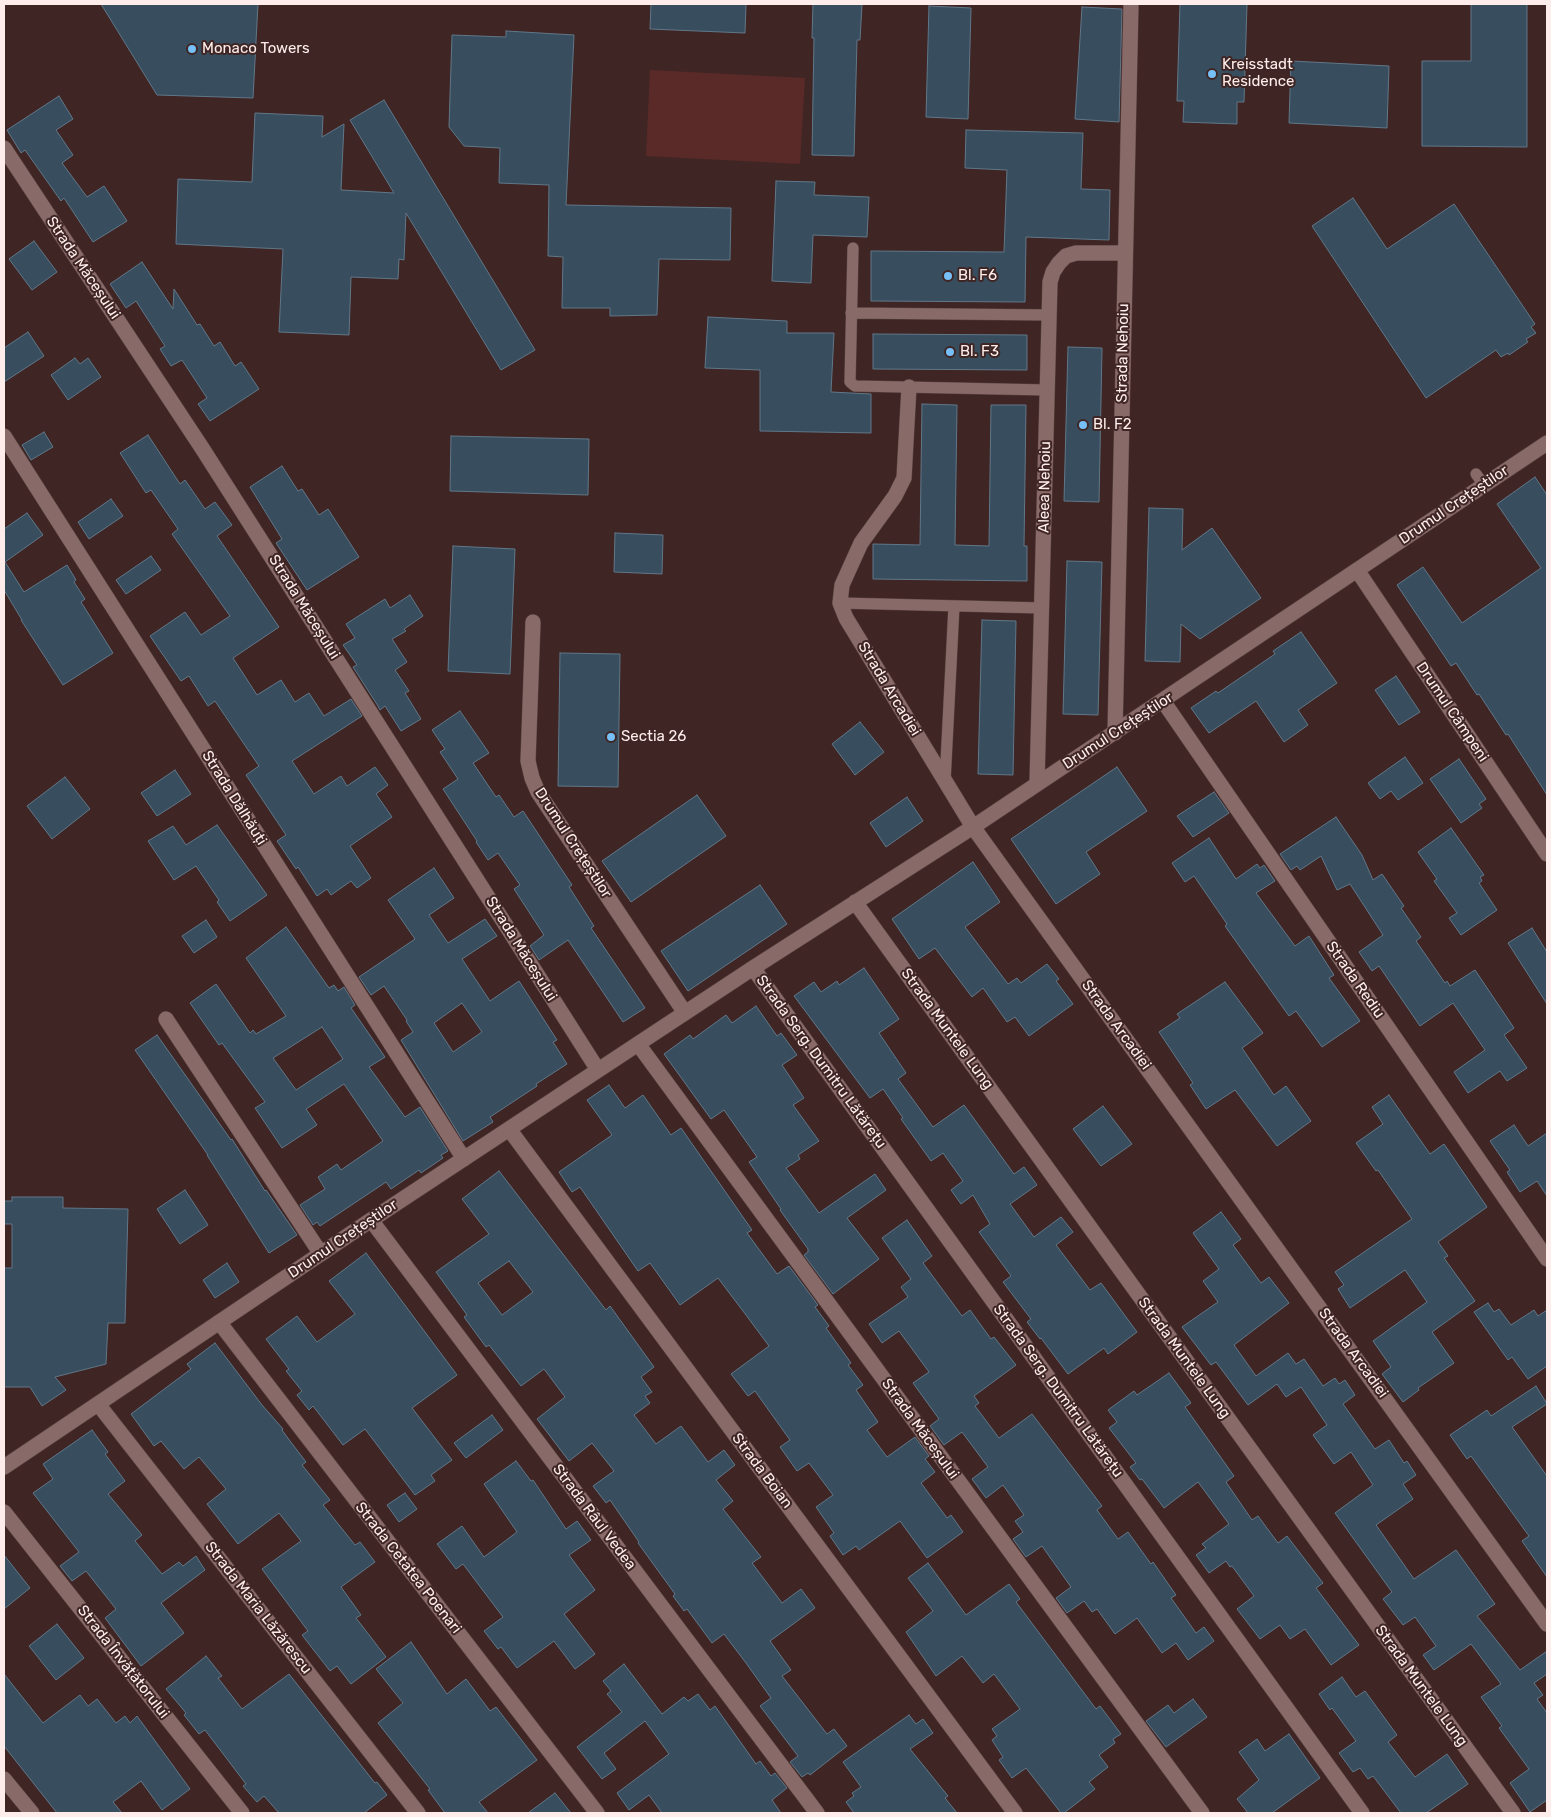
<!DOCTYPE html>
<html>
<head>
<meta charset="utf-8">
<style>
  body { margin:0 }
  #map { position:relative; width:1551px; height:1817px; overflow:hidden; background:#3f2624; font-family:Rubik,sans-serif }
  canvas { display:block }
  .frame { position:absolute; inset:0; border:5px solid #feedeb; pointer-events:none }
</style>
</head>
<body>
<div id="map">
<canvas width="1551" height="1817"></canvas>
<div class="frame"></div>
</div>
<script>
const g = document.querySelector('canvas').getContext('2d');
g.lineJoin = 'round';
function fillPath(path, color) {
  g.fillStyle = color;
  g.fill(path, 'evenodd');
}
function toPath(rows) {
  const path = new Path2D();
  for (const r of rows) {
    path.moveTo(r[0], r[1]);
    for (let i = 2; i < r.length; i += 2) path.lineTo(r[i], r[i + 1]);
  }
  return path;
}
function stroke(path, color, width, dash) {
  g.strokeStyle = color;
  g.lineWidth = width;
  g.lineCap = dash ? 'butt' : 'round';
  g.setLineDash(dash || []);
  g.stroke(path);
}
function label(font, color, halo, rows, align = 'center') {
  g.font = font + ' Rubik,sans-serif';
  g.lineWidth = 4;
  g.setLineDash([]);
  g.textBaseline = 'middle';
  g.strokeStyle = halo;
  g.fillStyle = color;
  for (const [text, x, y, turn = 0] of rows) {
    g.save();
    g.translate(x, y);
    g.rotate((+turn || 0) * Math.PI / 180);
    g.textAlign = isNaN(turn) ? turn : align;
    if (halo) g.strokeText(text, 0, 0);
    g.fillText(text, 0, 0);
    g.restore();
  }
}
fillPath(toPath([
  [650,70,805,78,800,164,646,156]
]), '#5a2a28');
const building = toPath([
  [101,4,258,4,253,98,157,95,101,4],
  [651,4,746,4,745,33,650,29,651,4],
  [813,4,862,4,860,40,857,40,854,156,812,155,814,38,812,38,813,4],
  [1180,4,1247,4,1244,102,1237,102,1237,124,1183,122,1184,101,1177,101,1180,4],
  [1471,4,1527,4,1527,147,1422,146,1422,61,1471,61,1471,4],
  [929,6,971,8,968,119,926,117,929,6],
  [1082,7,1122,9,1119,122,1075,119,1082,7],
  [506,31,574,35,566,205,731,208,730,260,659,259,657,315,610,316,610,308,562,308,563,257,548,256,549,185,499,183,500,148,464,146,449,127,452,35,506,37,506,31],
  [1291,61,1389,66,1387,128,1289,123,1291,61],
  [59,96,73,119,56,130,73,155,62,163,87,197,104,186,127,221,93,242,64,198,61,201,25,150,21,153,7,130,59,96],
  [384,100,535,350,501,370,406,213,404,260,399,259,398,279,351,277,349,335,279,332,283,249,176,244,178,179,252,182,255,113,323,116,322,137,344,124,341,190,394,193,350,120,384,100],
  [966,130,1083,133,1081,189,1110,190,1109,240,1026,237,1025,302,871,301,871,251,1004,252,1007,170,965,168,966,130],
  [776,181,815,182,814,195,869,197,867,237,813,235,811,283,772,281,776,181],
  [1353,198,1387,249,1454,204,1535,324,1531,327,1536,333,1526,339,1528,342,1509,355,1508,353,1501,357,1496,350,1426,398,1312,226,1353,198],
  [34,241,57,272,32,290,9,259,34,241],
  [142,262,173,309,174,289,197,325,200,324,214,346,220,342,235,366,241,362,259,389,210,421,198,404,207,398,182,360,171,366,160,349,165,346,136,301,126,308,110,284,142,262],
  [708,317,787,321,787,333,834,333,831,392,871,394,871,433,760,431,760,370,705,368,708,317],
  [28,332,44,356,4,382,4,348,28,332],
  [873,334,1027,335,1027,370,873,369,873,334],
  [1068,347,1102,348,1099,502,1064,501,1068,347],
  [75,358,80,364,88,358,101,377,68,400,51,375,75,358],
  [922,404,957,405,955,545,989,546,991,405,1026,405,1024,546,1027,546,1027,581,873,579,873,544,920,545,922,404],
  [44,432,53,447,31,460,22,445,44,432],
  [148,435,180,484,185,480,205,509,215,502,232,525,217,536,279,627,233,658,257,695,281,680,295,702,309,693,324,716,351,699,362,716,292,761,314,794,341,776,347,786,375,767,388,785,376,794,392,817,350,846,371,878,357,888,351,881,331,895,327,889,317,896,298,867,296,869,277,841,286,835,246,775,259,766,215,701,208,706,189,676,181,681,150,636,185,612,201,635,230,616,172,534,178,529,151,490,146,493,120,453,148,435],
  [451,436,589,439,588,495,450,491,451,436],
  [282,466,298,491,302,489,319,515,328,509,359,557,307,590,276,543,282,539,250,487,282,466],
  [1535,477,1547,495,1547,795,1508,734,1506,735,1479,694,1477,695,1456,663,1451,666,1397,585,1423,567,1462,623,1541,568,1497,504,1535,477],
  [111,499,123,516,89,539,78,522,111,499],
  [1149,508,1183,509,1182,550,1212,528,1261,598,1200,639,1181,624,1180,662,1145,661,1149,508],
  [27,513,43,535,5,562,24,592,67,565,76,580,74,582,85,599,81,602,113,653,63,685,21,620,22,620,4,590,4,529,27,513],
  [615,533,663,535,662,574,614,572,615,533],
  [453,546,515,549,510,674,448,671,453,546],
  [151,556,161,570,126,594,116,580,151,556],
  [1067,561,1102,562,1098,715,1063,714,1067,561],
  [410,595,423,616,404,629,406,631,392,639,407,662,395,670,409,691,405,693,421,719,401,731,385,706,380,710,378,706,353,667,357,665,343,645,355,638,346,624,385,599,390,608,410,595],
  [982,620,1016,621,1013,775,978,774,982,620],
  [1301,632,1337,683,1298,710,1308,725,1284,742,1256,701,1209,733,1191,708,1216,691,1218,693,1275,654,1273,651,1301,632],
  [560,653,620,654,618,787,558,786,560,653],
  [1396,676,1420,712,1399,725,1375,690,1396,676],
  [460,711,489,753,473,763,496,797,499,795,514,817,523,811,572,885,569,887,594,926,591,928,645,1008,623,1022,568,940,539,960,530,946,544,935,514,889,520,885,498,853,488,860,476,842,477,841,443,789,458,779,440,752,445,749,432,730,460,711],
  [860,722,884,752,855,775,832,744,860,722],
  [1405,757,1423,783,1398,800,1391,791,1380,799,1368,783,1405,757],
  [1459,759,1486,799,1479,804,1482,808,1461,823,1430,779,1459,759],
  [1117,767,1147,811,1086,852,1100,874,1056,904,1011,839,1117,767],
  [175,770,191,794,157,816,141,793,175,770],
  [65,777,90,809,52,839,27,806,65,777],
  [1214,792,1229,813,1193,837,1177,816,1214,792],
  [697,795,726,836,631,902,602,861,697,795],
  [907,797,923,821,886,847,870,823,907,797],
  [1336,817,1362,855,1373,880,1382,874,1404,906,1401,908,1421,937,1416,941,1445,983,1447,981,1450,986,1475,970,1514,1028,1504,1035,1527,1068,1507,1081,1500,1071,1468,1093,1454,1072,1485,1050,1453,1003,1420,1026,1379,966,1372,971,1359,952,1383,935,1350,884,1337,890,1321,856,1300,870,1297,866,1291,870,1280,854,1336,817],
  [217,825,267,895,230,921,217,902,219,900,196,866,174,880,148,841,173,826,186,845,217,825],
  [1451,828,1484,875,1480,877,1482,881,1479,883,1497,910,1461,935,1449,918,1457,913,1434,881,1437,879,1418,852,1451,828],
  [1209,838,1236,879,1257,864,1260,868,1264,865,1275,881,1256,893,1295,946,1309,936,1334,975,1329,978,1360,1021,1322,1047,1296,1011,1289,1016,1225,926,1227,924,1194,876,1185,882,1172,863,1209,838],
  [973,862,1000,902,965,927,1008,984,1017,978,1021,983,1047,964,1059,979,1056,981,1073,1004,1029,1036,1015,1017,1007,1022,983,988,972,997,935,948,919,959,892,919,973,862],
  [434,868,454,898,429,915,448,943,485,919,497,936,462,959,490,1001,519,981,557,1040,553,1042,567,1064,536,1084,537,1086,490,1117,493,1122,463,1141,401,1040,413,1032,406,1021,407,1020,384,986,371,995,359,977,415,939,388,900,434,868],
  [462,1003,482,1032,453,1052,434,1023,462,1003],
  [760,885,787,924,688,991,661,951,760,885],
  [206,920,217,937,194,953,182,936,206,920],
  [286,927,329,988,334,985,338,991,344,987,355,1005,351,1008,385,1057,369,1067,405,1117,420,1107,448,1151,441,1155,443,1158,421,1173,419,1170,391,1189,386,1182,320,1226,317,1222,313,1225,300,1205,325,1189,318,1177,337,1164,341,1170,383,1141,344,1084,306,1109,317,1125,282,1148,255,1108,265,1102,222,1043,219,1045,190,1003,216,984,250,1033,253,1030,256,1034,286,1016,246,958,286,927],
  [322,1027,343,1059,296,1090,273,1058,322,1027],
  [1532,928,1547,952,1547,1004,1508,943,1532,928],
  [864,968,899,1019,879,1033,906,1073,898,1079,933,1127,964,1105,1014,1174,1024,1167,1037,1185,1010,1204,1034,1237,1061,1217,1073,1232,1056,1245,1090,1290,1101,1283,1137,1332,1108,1354,1104,1348,1068,1374,1041,1338,1040,1339,1027,1322,1031,1319,1003,1282,1011,1276,979,1232,990,1224,973,1195,961,1204,951,1190,963,1181,943,1153,931,1161,901,1119,903,1118,883,1089,870,1098,794,996,814,982,821,992,837,981,839,985,864,968],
  [1225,982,1263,1033,1242,1048,1274,1095,1286,1086,1311,1121,1277,1146,1235,1090,1206,1109,1190,1085,1193,1083,1159,1032,1180,1018,1177,1014,1225,982],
  [756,1006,777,1036,781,1033,797,1055,782,1065,804,1098,793,1105,819,1141,798,1155,800,1159,786,1168,819,1213,875,1174,886,1190,847,1218,879,1259,833,1294,804,1255,808,1252,808,1249,780,1210,781,1209,749,1162,757,1157,724,1110,711,1119,664,1054,690,1035,693,1039,726,1015,732,1023,756,1006],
  [157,1035,231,1140,232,1139,265,1191,266,1190,297,1235,269,1253,207,1155,208,1155,135,1050,157,1035],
  [609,1085,625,1108,643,1095,671,1135,681,1128,752,1230,747,1233,777,1274,789,1266,818,1305,815,1307,829,1326,826,1328,851,1363,848,1365,863,1385,856,1390,878,1422,867,1430,887,1457,915,1437,929,1456,925,1459,935,1472,921,1483,947,1518,951,1515,963,1532,927,1558,900,1521,859,1550,856,1546,843,1555,830,1536,834,1533,816,1507,833,1495,809,1463,797,1471,780,1447,790,1440,755,1391,748,1396,731,1374,769,1346,746,1315,718,1278,680,1305,650,1263,638,1271,580,1187,572,1192,559,1172,612,1135,587,1100,609,1085],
  [1389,1095,1430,1154,1444,1144,1487,1207,1438,1242,1448,1256,1444,1258,1475,1301,1432,1332,1454,1363,1418,1388,1419,1390,1403,1402,1382,1374,1391,1367,1373,1341,1427,1302,1405,1270,1350,1308,1338,1289,1344,1285,1335,1272,1412,1219,1378,1170,1376,1171,1356,1143,1383,1124,1372,1107,1389,1095],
  [1103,1106,1132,1144,1101,1166,1073,1129,1103,1106],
  [1514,1125,1528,1146,1547,1133,1547,1196,1537,1181,1520,1192,1507,1172,1510,1170,1490,1141,1514,1125],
  [499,1171,606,1310,610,1306,654,1367,641,1377,652,1392,645,1396,650,1403,634,1415,656,1444,681,1426,708,1462,724,1450,735,1465,716,1480,733,1501,723,1509,761,1557,752,1563,782,1603,801,1589,815,1608,770,1641,791,1670,782,1676,827,1734,834,1729,847,1746,810,1775,808,1773,802,1777,790,1762,798,1756,760,1706,771,1698,746,1663,724,1634,712,1643,687,1609,684,1611,673,1596,675,1594,638,1543,639,1542,610,1500,606,1503,593,1486,614,1471,592,1443,569,1461,537,1419,565,1397,544,1369,521,1386,489,1345,486,1347,464,1317,467,1315,436,1272,489,1234,462,1199,499,1171],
  [509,1261,533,1292,502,1315,478,1283,509,1261],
  [185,1190,208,1225,180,1244,157,1209,185,1190],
  [12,1197,63,1197,63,1208,128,1209,125,1323,108,1323,106,1364,55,1377,66,1390,42,1406,30,1387,4,1387,4,1268,12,1268,12,1224,4,1224,4,1201,12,1201,12,1197],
  [1221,1212,1241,1239,1233,1245,1261,1283,1269,1277,1289,1303,1234,1345,1256,1376,1288,1353,1296,1364,1304,1359,1323,1386,1335,1378,1339,1384,1345,1380,1355,1395,1343,1404,1375,1449,1389,1440,1404,1463,1407,1461,1416,1475,1403,1484,1413,1499,1376,1525,1414,1579,1456,1550,1495,1604,1477,1616,1520,1670,1547,1651,1547,1674,1534,1683,1543,1695,1537,1699,1547,1713,1547,1800,1530,1812,1510,1783,1529,1769,1499,1728,1502,1726,1481,1697,1501,1684,1471,1644,1434,1670,1423,1655,1436,1646,1415,1617,1403,1625,1383,1599,1392,1592,1335,1513,1373,1485,1351,1452,1334,1464,1313,1435,1327,1425,1301,1387,1286,1397,1277,1384,1248,1405,1216,1362,1211,1365,1182,1327,1218,1302,1203,1281,1219,1269,1193,1233,1221,1212],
  [907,1220,932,1256,923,1263,962,1316,970,1310,991,1339,994,1337,1016,1365,974,1396,979,1403,975,1406,999,1438,1032,1414,1102,1506,1097,1510,1118,1539,1128,1532,1151,1564,1153,1562,1176,1595,1171,1598,1196,1633,1204,1627,1214,1641,1188,1660,1176,1643,1162,1653,1137,1618,1115,1634,1097,1609,1092,1612,1084,1601,1067,1613,1056,1598,1071,1587,1042,1546,1026,1557,1013,1539,1023,1532,1015,1521,1024,1515,1003,1485,986,1498,972,1479,988,1467,962,1432,944,1445,930,1426,939,1419,913,1383,929,1372,899,1331,882,1343,869,1324,908,1297,901,1287,911,1279,882,1238,907,1220],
  [366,1253,457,1375,412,1408,452,1460,431,1475,435,1481,415,1495,365,1429,343,1445,313,1406,309,1410,297,1395,302,1391,286,1371,289,1369,266,1339,297,1316,317,1342,355,1314,329,1281,366,1253],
  [227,1263,239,1282,215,1298,203,1280,227,1263],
  [1488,1303,1494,1312,1499,1309,1511,1325,1534,1310,1538,1316,1547,1310,1547,1366,1528,1379,1512,1357,1508,1360,1474,1312,1488,1303],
  [215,1343,262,1405,283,1429,282,1430,290,1441,306,1462,302,1465,330,1500,323,1505,355,1545,360,1542,375,1562,341,1587,361,1615,356,1618,386,1657,351,1684,337,1666,330,1671,302,1635,308,1631,262,1569,301,1541,279,1513,238,1544,207,1504,226,1489,199,1457,184,1469,161,1441,154,1446,131,1414,191,1369,187,1364,215,1343],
  [1169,1373,1191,1403,1185,1407,1234,1476,1226,1482,1252,1520,1258,1516,1278,1543,1287,1536,1323,1583,1316,1588,1359,1645,1331,1665,1305,1629,1290,1639,1280,1625,1260,1639,1237,1609,1254,1596,1232,1566,1230,1567,1226,1561,1209,1573,1196,1555,1206,1548,1202,1544,1229,1524,1198,1482,1164,1508,1142,1479,1140,1480,1130,1467,1136,1463,1109,1428,1117,1422,1108,1410,1134,1391,1137,1395,1169,1373],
  [1536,1386,1547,1404,1512,1427,1547,1476,1547,1577,1522,1541,1529,1536,1471,1456,1467,1459,1450,1435,1487,1410,1491,1416,1536,1386],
  [492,1415,503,1430,466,1458,454,1443,492,1415],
  [92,1430,108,1452,105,1454,125,1481,108,1494,142,1535,135,1541,162,1574,179,1562,183,1566,196,1556,205,1570,161,1603,184,1633,141,1666,105,1618,116,1609,86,1571,72,1581,60,1566,79,1552,33,1493,53,1479,43,1464,92,1430],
  [516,1461,531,1481,533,1480,566,1529,577,1521,591,1540,569,1555,595,1590,564,1614,595,1654,575,1669,554,1641,517,1668,501,1647,498,1649,484,1631,503,1617,463,1564,456,1569,437,1544,462,1526,484,1557,517,1532,484,1484,516,1461],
  [405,1493,417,1509,399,1522,387,1505,405,1493],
  [4,1555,30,1588,4,1609,4,1555],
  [928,1563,966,1615,1009,1584,1020,1599,1016,1602,1096,1709,1100,1706,1121,1734,1113,1739,1115,1743,1099,1755,1108,1767,1089,1782,1095,1789,1064,1813,1061,1813,1026,1768,1012,1778,999,1760,1003,1757,992,1740,997,1736,992,1729,1020,1709,994,1674,983,1683,962,1656,936,1676,906,1632,933,1611,908,1578,928,1563],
  [57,1624,84,1658,56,1680,29,1646,57,1624],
  [411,1642,447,1694,466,1679,490,1711,496,1707,537,1760,479,1802,488,1813,445,1813,428,1790,430,1789,378,1723,403,1703,376,1669,411,1642],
  [206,1656,222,1676,218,1678,242,1709,289,1674,375,1783,377,1782,387,1795,364,1813,279,1813,264,1796,257,1802,243,1786,246,1784,205,1730,199,1734,184,1715,186,1713,166,1689,206,1656],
  [624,1664,662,1714,684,1697,688,1701,698,1694,710,1710,715,1706,756,1764,760,1761,771,1776,775,1773,787,1788,772,1800,781,1813,662,1813,649,1795,629,1810,617,1793,669,1754,645,1721,604,1753,616,1769,602,1779,577,1747,622,1712,607,1694,611,1691,603,1681,624,1664],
  [4,1674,43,1723,80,1695,88,1706,97,1699,116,1723,125,1716,130,1723,137,1716,190,1789,162,1810,141,1781,113,1802,122,1813,57,1813,4,1746,4,1674],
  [1342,1677,1356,1697,1365,1691,1397,1735,1388,1742,1415,1777,1447,1754,1468,1784,1426,1813,1401,1813,1373,1776,1368,1779,1360,1768,1353,1772,1339,1753,1356,1741,1332,1708,1330,1710,1319,1694,1342,1677],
  [1193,1699,1207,1717,1166,1747,1146,1721,1168,1705,1174,1713,1193,1699],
  [909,1715,916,1724,923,1719,933,1733,910,1749,948,1796,945,1798,957,1813,854,1813,846,1802,854,1796,852,1793,861,1787,843,1762,909,1715],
  [1289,1734,1320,1778,1272,1813,1248,1813,1237,1799,1259,1780,1239,1752,1257,1739,1265,1751,1289,1734],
  [555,1793,571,1813,528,1813,555,1793]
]);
fillPath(building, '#384e5e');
stroke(building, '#617789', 1);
const service = toPath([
  [853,248,850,382,855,386,1047,390],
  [851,313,1049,315],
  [1476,474,1484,485],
  [840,603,1042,608],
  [945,782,954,606]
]);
const minor = toPath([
  [4,148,202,448,598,1070],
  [909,387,904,478,895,496,861,543,842,585,840,603,846,618,973,827,1547,1624],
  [4,436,464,1159],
  [1357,570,1547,854],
  [533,622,528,761,532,778,538,792,685,1013],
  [1163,701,1547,1259],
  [1115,733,1131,4],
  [1037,783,1050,282,1053,272,1059,263,1066,256,1076,253,1125,253],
  [855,902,1513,1813],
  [753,968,1362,1813],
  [166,1019,321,1254],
  [638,1044,1202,1813],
  [509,1129,1015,1813],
  [371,1220,817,1813],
  [219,1322,597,1813],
  [98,1404,418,1813],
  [4,1467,371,1220,753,968,973,827,1547,443],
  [4,1512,242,1813],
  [4,1779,32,1813]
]);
stroke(service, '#594442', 12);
stroke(minor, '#594442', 16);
stroke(service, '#886a68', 11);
stroke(minor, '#886a68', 15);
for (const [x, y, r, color] of [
  [192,49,5,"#76c0f7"],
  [1212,74,5,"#76c0f7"],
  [948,276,5,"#76c0f7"],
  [950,352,5,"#76c0f7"],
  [1083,425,5,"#76c0f7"],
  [611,737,5,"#76c0f7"]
]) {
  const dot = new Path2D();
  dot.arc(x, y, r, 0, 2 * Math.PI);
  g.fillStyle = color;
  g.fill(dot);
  stroke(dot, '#3f2624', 2);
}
label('15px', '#feedeb', '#3f2624', [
  ["Monaco Towers",202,49],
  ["Kreisstadt",1222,65],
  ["Residence",1222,82],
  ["Bl. F6",958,276],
  ["Bl. F3",960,352],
  ["Bl. F2",1093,425],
  ["Sectia 26",621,737]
], 'left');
label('15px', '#feedeb', '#3f2624', [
  ["Strada Măceșului",83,268,56],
  ["Strada Nehoiu",1123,353,-89],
  ["Aleea Nehoiu",1045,487,-89],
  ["Drumul Crețeștilor",1454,505,-34],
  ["Strada Măceșului",304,607,58],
  ["Strada Arcadiei",889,689,59],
  ["Drumul Câmpeni",1452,712,56],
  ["Drumul Crețeștilor",1118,731,-33],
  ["Strada Dălhăuți",234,798,58],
  ["Drumul Crețeștilor",573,843,57],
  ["Strada Măceșului",521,949,58],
  ["Strada Rediu",1355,980,55],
  ["Strada Arcadiei",1116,1025,54],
  ["Strada Muntele Lung",947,1029,54],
  ["Strada Serg. Dumitru Lătărețu",821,1062,54],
  ["Drumul Crețeștilor",343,1239,-34],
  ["Strada Arcadiei",1353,1353,54],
  ["Strada Muntele Lung",1184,1358,54],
  ["Strada Serg. Dumitru Lătărețu",1058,1391,54],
  ["Strada Măceșului",920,1429,54],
  ["Strada Boian",762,1471,53],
  ["Strada Râul Vedea",594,1517,53],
  ["Strada Cetatea Poenari",408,1568,52],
  ["Strada Maria Lăzărescu",258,1608,52],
  ["Strada Învățătorului",123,1662,52],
  ["Strada Muntele Lung",1421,1686,54]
]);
</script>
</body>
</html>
